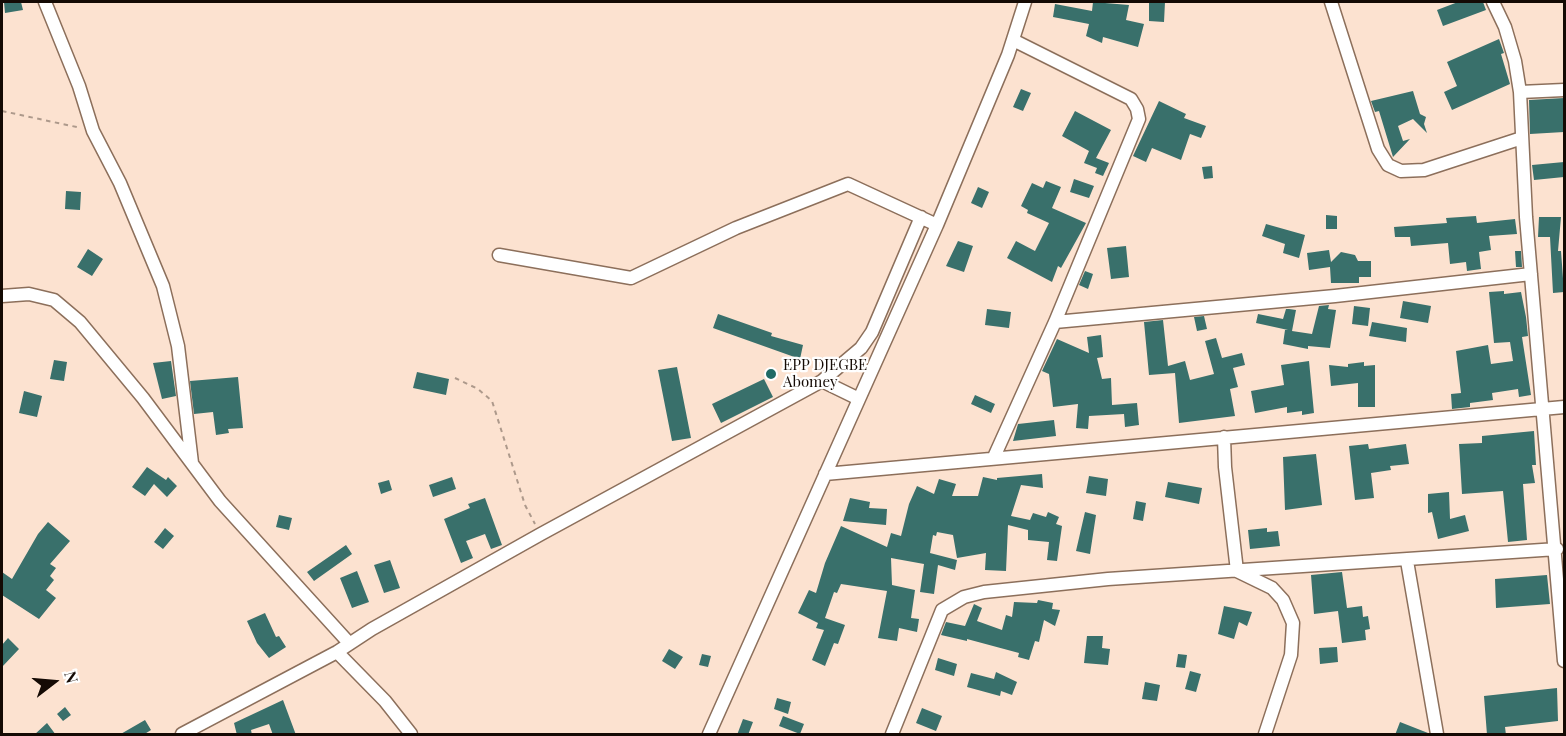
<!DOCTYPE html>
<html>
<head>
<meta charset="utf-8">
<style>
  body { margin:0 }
  #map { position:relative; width:1566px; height:736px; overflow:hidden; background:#fce2d0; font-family:"Playfair Display",serif }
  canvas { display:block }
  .frame { position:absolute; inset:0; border:3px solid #140a04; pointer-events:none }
  .north { position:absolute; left:24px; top:652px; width:60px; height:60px; -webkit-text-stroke:4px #fff; paint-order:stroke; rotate:74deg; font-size:16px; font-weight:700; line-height:24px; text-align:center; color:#140a04 }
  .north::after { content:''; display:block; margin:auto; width:21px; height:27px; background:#140a04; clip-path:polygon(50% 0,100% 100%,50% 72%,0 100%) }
</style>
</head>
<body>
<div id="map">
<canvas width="1566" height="736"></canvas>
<div class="frame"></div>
<div class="north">N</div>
</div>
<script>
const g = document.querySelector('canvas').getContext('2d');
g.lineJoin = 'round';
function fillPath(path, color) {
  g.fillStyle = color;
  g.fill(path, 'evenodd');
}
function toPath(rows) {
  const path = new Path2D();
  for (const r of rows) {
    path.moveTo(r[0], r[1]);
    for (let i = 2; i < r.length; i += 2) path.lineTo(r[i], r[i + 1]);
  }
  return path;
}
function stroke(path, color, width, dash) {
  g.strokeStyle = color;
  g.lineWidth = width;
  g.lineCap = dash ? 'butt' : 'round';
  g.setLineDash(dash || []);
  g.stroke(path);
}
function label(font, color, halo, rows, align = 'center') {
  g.font = font + ' "Playfair Display",serif';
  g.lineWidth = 4.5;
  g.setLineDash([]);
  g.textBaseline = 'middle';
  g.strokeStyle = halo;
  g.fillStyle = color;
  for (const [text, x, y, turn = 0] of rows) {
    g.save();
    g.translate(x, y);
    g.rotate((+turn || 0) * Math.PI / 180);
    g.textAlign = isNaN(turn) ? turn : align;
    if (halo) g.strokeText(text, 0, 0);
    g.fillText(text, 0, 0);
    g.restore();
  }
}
fillPath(toPath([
  [4,2,21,2,23,10,5,13],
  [1093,2,1129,5,1126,20,1144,24,1138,47,1103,37,1102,43,1086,36,1089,24,1053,17,1055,4,1092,11],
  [1149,2,1165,2,1164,22,1149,21],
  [1458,2,1483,2,1486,10,1443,26,1437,10],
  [1499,39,1504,53,1501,54,1510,84,1452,110,1444,92,1457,86,1447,62],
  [1021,89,1031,93,1023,111,1013,107],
  [1413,91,1420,114,1426,117,1424,124,1427,133,1413,119,1398,126,1403,141,1410,139,1393,157,1379,111,1375,112,1371,101],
  [1564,98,1564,132,1530,134,1529,100],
  [1159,101,1186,114,1184,118,1206,126,1201,138,1190,134,1181,160,1152,148,1146,162,1133,156],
  [1075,111,1111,130,1096,158,1109,163,1103,176,1095,173,1097,168,1084,163,1089,151,1062,136],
  [1564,162,1564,177,1534,180,1532,165],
  [1212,166,1213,178,1204,179,1202,167],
  [1074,179,1094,186,1089,198,1070,192],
  [1046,181,1061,187,1052,208,1086,223,1061,268,1058,266,1052,282,1007,258,1016,241,1035,251,1049,223,1027,213,1028,210,1021,206,1032,183,1043,188],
  [978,187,989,192,982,208,971,203],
  [66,191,81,192,80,210,65,209],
  [1326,215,1337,216,1337,229,1326,229],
  [1476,216,1477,223,1515,219,1517,234,1489,236,1491,250,1479,252,1481,269,1467,271,1466,262,1450,264,1448,243,1411,246,1410,237,1395,237,1394,227,1447,223,1446,218],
  [1539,217,1561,217,1558,251,1561,251,1564,292,1553,293,1550,237,1538,237],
  [1266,224,1305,235,1299,258,1283,253,1285,244,1262,236],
  [958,241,973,246,964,272,946,266],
  [1126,246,1129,277,1111,279,1107,248],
  [88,249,103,259,92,276,77,267],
  [1329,250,1331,262,1341,252,1355,255,1358,261,1371,261,1371,277,1359,277,1359,283,1331,283,1330,267,1309,270,1307,253],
  [1515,251,1521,251,1522,267,1516,267],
  [1085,271,1093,274,1088,289,1079,285],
  [1504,291,1504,294,1521,292,1526,317,1528,336,1522,337,1531,395,1519,397,1518,389,1492,393,1493,400,1470,403,1470,407,1452,409,1451,394,1461,393,1456,351,1488,345,1491,364,1513,361,1510,342,1494,343,1489,292],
  [1403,301,1431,306,1428,323,1400,318],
  [1329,305,1328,309,1336,310,1330,348,1308,346,1308,349,1283,344,1285,330,1288,330,1256,323,1258,314,1283,319,1286,309,1289,309,1296,310,1292,331,1312,334,1319,306],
  [1354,306,1370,308,1368,326,1352,324],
  [987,309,1011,312,1009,328,985,325],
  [718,314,772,333,771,336,803,345,800,359,713,328],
  [1204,316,1207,329,1197,331,1194,317],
  [1163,320,1168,366,1185,361,1190,380,1214,374,1205,341,1216,338,1222,358,1242,353,1245,365,1233,368,1238,387,1230,389,1235,416,1179,423,1175,373,1149,375,1144,322],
  [1372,322,1407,328,1406,342,1369,336],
  [1101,335,1103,357,1097,358,1102,379,1111,378,1112,405,1137,403,1139,425,1125,427,1124,414,1089,416,1088,429,1076,428,1078,404,1053,407,1049,374,1042,371,1057,339,1089,353,1087,337],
  [54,360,67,362,64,381,50,379],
  [171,361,176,396,162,399,153,363],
  [1309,361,1314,413,1302,415,1302,411,1287,413,1287,407,1255,413,1251,391,1284,385,1281,365],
  [1364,362,1364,366,1375,365,1375,407,1358,407,1358,383,1331,386,1329,365,1348,367,1348,364],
  [677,367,691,438,672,441,658,370],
  [417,372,449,379,446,395,413,388],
  [238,377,243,428,228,429,229,433,216,435,213,412,194,414,190,381],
  [764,379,773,397,721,423,712,404],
  [24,391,42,396,37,417,19,413],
  [975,395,995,404,991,413,971,404],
  [1054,420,1056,436,1013,441,1018,424],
  [1534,431,1536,465,1532,465,1535,483,1523,484,1527,540,1508,542,1503,491,1462,494,1459,444,1482,443,1482,436],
  [1368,444,1369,449,1406,444,1409,464,1390,466,1391,470,1371,473,1374,498,1355,500,1349,446],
  [1316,454,1322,505,1285,510,1283,457],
  [147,467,166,480,168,477,177,486,167,497,154,484,145,496,132,487],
  [1042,474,1043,488,1021,485,1011,516,1030,520,1033,513,1046,517,1048,512,1059,517,1056,524,1062,526,1057,561,1047,560,1049,542,1028,540,1028,530,1008,525,1006,571,985,570,986,553,957,558,953,535,937,532,936,536,933,535,930,553,957,560,955,570,938,565,934,594,920,592,924,564,891,558,892,585,915,590,911,618,919,619,917,632,899,628,897,641,878,638,887,591,841,584,837,593,834,592,825,618,845,625,838,644,834,643,825,666,812,660,824,630,816,628,818,623,798,613,809,590,816,593,825,563,841,526,887,547,891,533,901,536,909,504,917,486,934,494,939,479,956,484,952,496,978,496,983,477,997,480,997,478],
  [1089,476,1108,479,1106,496,1086,493],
  [452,477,456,489,433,497,429,485],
  [389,480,392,490,381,494,378,483],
  [1168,482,1202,488,1199,504,1165,497],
  [1449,492,1450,519,1465,515,1469,531,1438,539,1432,512,1428,513,1428,494],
  [485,498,502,545,491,549,485,534,466,541,473,558,461,563,444,519,470,508,468,504],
  [850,498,870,502,869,508,887,509,886,525,843,521],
  [1136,501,1146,503,1143,521,1133,519],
  [1085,512,1096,515,1090,554,1076,551],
  [279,515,292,518,289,530,276,527],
  [48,522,70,541,50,564,56,568,50,576,54,580,46,590,56,598,39,619,2,595,2,572,12,579,38,534],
  [165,528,174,536,163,549,154,542],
  [1267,528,1267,532,1278,531,1280,546,1250,549,1248,530],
  [346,545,352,554,314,581,307,572],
  [390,560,400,588,384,593,374,565],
  [357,571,369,602,352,608,340,578],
  [1342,572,1347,608,1362,606,1363,617,1368,616,1370,629,1365,630,1366,640,1342,643,1338,611,1314,614,1311,575],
  [1547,575,1550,604,1496,608,1495,579],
  [1038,600,1053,603,1052,609,1060,610,1055,626,1044,620,1039,642,1035,641,1029,660,1018,657,1019,653,967,639,967,641,941,635,946,622,965,626,974,604,982,608,977,621,1002,630,1006,615,1012,617,1014,602,1037,603],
  [1224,606,1252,612,1247,626,1239,622,1234,639,1218,634],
  [265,613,276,637,279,636,286,647,269,658,257,643,247,621],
  [1087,636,1103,636,1102,648,1110,649,1108,665,1084,663],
  [8,638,19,649,2,667,2,645],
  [1337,647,1338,662,1320,664,1319,648],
  [669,649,683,657,675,669,662,661],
  [702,654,711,656,708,667,699,665],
  [1178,654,1187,655,1185,668,1176,667],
  [938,658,957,664,954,676,935,670],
  [1190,671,1201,674,1196,692,1185,689],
  [996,672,1017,682,1012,695,1001,691,1000,696,967,687,971,673,994,679],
  [1145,682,1160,685,1157,701,1142,699],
  [1557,688,1558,721,1505,727,1506,735,1487,735,1484,696],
  [777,698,791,702,788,714,774,709],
  [283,700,296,735,273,735,269,724,251,730,252,735,237,735,234,723],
  [65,707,71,715,63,721,57,714],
  [922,708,942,716,936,731,916,723],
  [783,716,804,724,800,734,779,726],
  [743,719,753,722,748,735,737,735],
  [145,720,151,730,143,735,119,735],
  [1400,722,1428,733,1429,735,1395,735],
  [47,723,56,735,34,735]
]), '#39706b');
const minor = toPath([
  [45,2,79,86,93,131,120,183,163,286,178,346,192,463],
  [1331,2,1378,149,1388,165,1401,171,1424,170,1522,138],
  [1493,2,1505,27,1515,61,1520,92,1526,217,1564,661],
  [1520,92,1564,90],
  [499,255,631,278,736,228,848,184,937,225],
  [2,296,29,294,54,300,80,322,143,398,220,501,349,643],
  [1055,322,1335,296,1531,274],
  [822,381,859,399],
  [1224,437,1225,467,1237,571,1272,588,1283,600,1293,623,1291,655,1265,734],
  [994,457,1055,322,1139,119,1137,109,1131,99,1013,40],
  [825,474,1564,407],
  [1407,561,1437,734],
  [337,652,385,701,411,734],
  [182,734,337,652,372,629,541,534,822,381,861,348,872,332,921,217],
  [709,734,937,225,1008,55,1025,2],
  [892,734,942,610,964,597,984,592,1108,579,1557,549]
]);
stroke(minor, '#8c6f5b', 15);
stroke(toPath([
  [2,111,81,128],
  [455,378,478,389,492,401,525,505,535,524]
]), '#ad998b', 2, [4.5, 4.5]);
stroke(minor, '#fff', 12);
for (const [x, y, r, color] of [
  [771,374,6,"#206a65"]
]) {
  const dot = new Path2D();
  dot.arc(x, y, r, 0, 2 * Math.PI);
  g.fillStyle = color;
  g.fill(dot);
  stroke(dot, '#fff', 2);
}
label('15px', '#140a04', '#fff', [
  ["EPP DJEGBE",783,365],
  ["Abomey",783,382]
], 'left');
</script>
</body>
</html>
